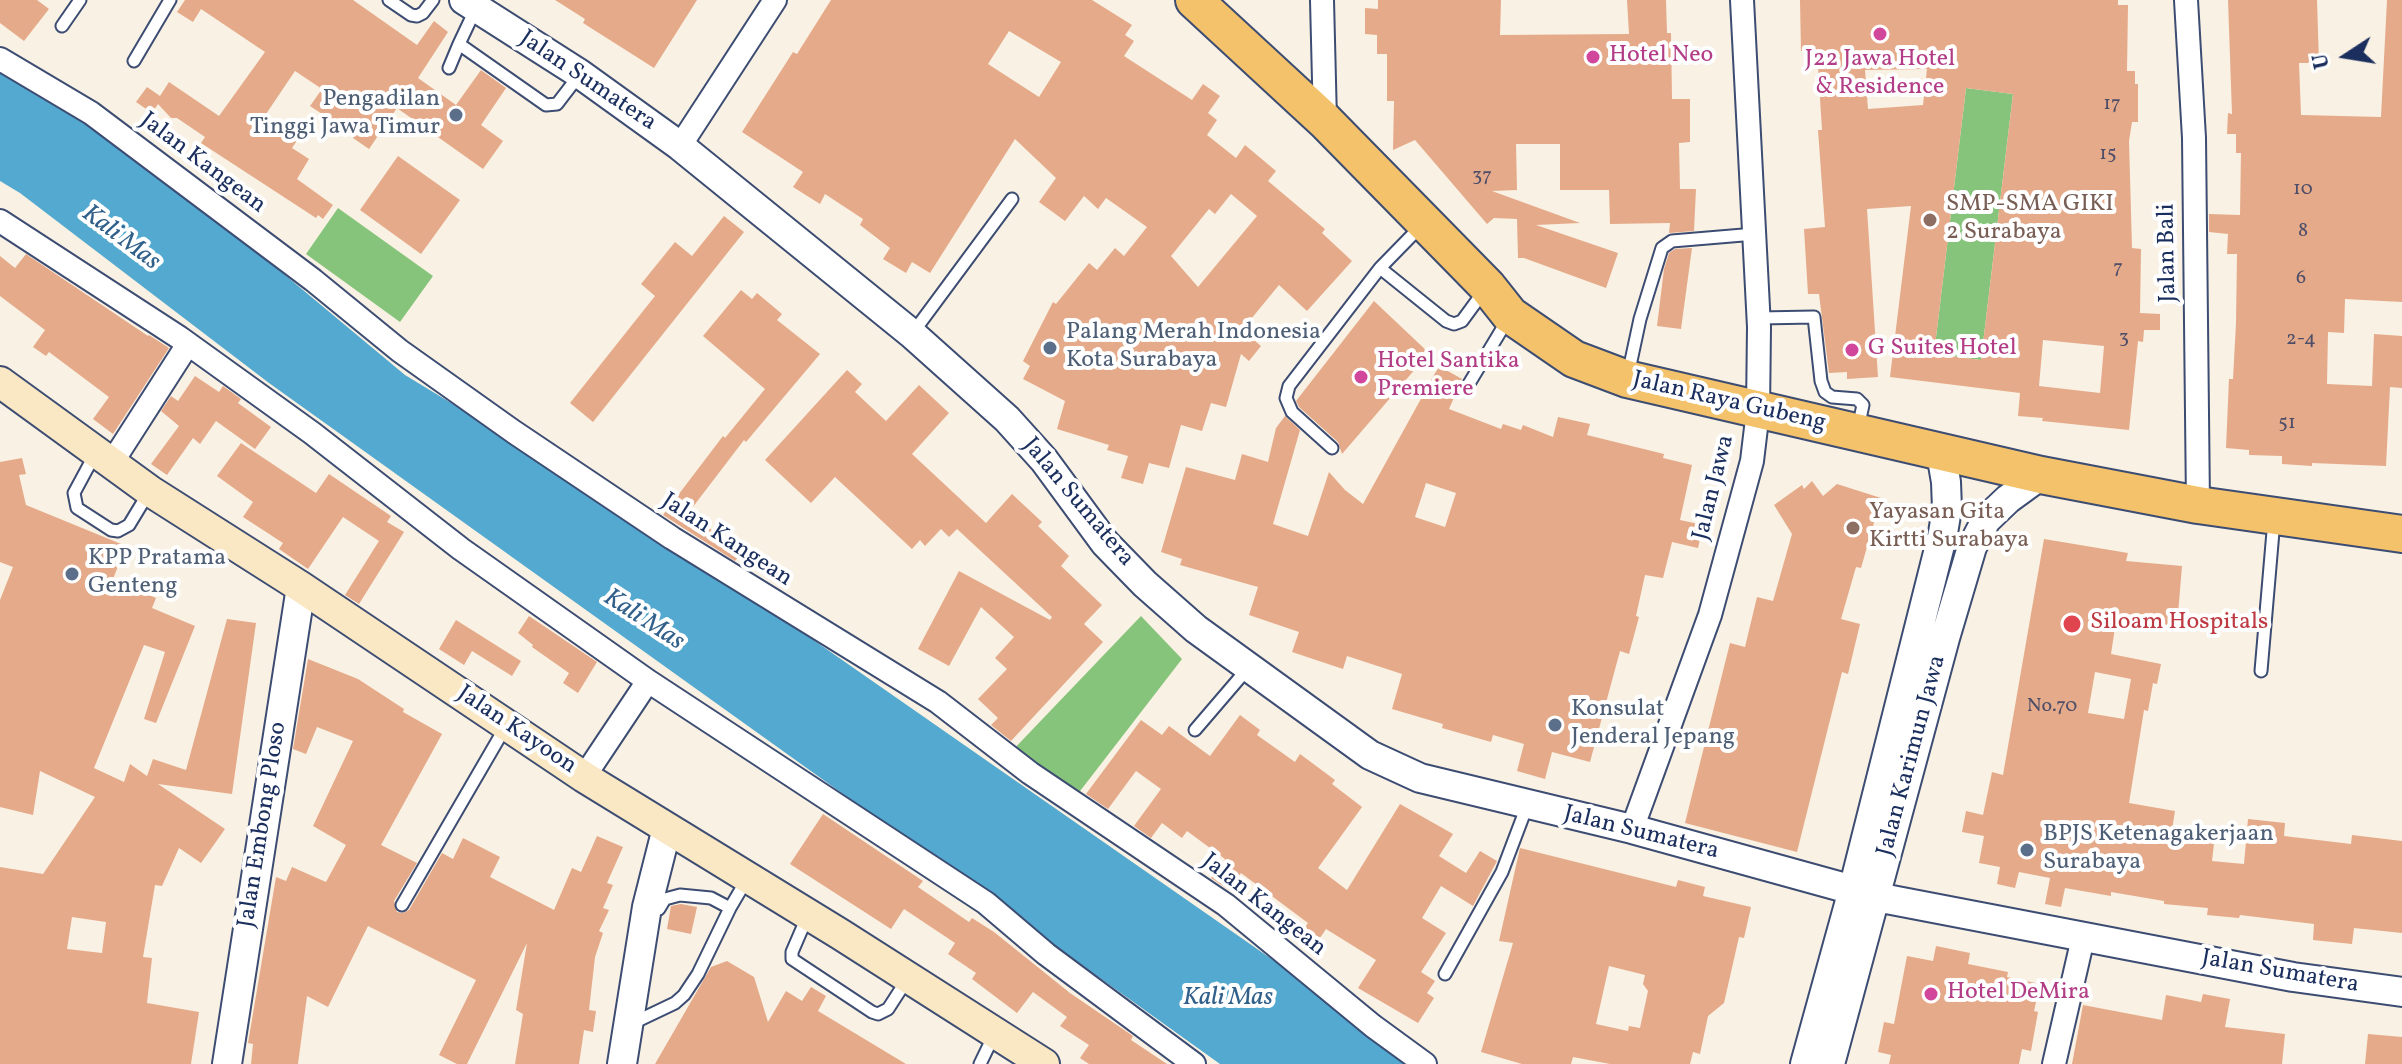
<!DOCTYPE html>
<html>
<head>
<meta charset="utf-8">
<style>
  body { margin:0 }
  #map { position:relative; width:2402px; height:1064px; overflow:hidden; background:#f9f1e3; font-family:Vollkorn,serif }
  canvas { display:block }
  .north { position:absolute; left:2306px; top:16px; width:80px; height:80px; -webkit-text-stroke:6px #fff; paint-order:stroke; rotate:258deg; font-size:22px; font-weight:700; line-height:32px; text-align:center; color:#1b2f5e }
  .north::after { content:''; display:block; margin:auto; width:28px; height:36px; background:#1b2f5e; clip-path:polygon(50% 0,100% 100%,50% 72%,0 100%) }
</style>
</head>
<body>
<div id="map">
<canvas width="2402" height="1064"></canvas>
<div class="north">U</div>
</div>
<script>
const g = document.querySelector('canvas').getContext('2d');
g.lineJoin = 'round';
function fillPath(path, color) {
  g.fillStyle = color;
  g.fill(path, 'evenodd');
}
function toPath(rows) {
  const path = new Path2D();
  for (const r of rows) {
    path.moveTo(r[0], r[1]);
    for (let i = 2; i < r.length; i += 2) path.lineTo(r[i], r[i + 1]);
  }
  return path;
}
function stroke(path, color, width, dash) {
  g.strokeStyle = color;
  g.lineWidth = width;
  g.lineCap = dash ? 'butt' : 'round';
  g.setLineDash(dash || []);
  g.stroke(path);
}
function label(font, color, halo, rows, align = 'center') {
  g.font = font + ' Vollkorn,serif';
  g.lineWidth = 8;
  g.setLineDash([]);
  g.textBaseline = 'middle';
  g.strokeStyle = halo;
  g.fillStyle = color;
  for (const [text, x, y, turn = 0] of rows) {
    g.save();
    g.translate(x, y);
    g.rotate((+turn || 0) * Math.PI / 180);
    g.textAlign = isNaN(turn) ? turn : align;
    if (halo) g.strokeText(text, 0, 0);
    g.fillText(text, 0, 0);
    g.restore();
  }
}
fillPath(toPath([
  [1966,88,2013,94,1981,360,1934,354],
  [338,208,433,276,400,322,306,254],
  [1141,616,1182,659,1077,795,1010,753]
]), '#87c47b');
fillPath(toPath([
  [0,73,153,165,405,375,621,506,1296,976,1418,1064,1220,1064,269,383,20,193,0,181]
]), '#53a9cf');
fillPath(toPath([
  [0,0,37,0,49,9,24,41,0,23],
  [185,0,353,0,417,45,434,21,448,32,418,78,456,105,481,70,506,88,481,125,503,141,483,169,397,108,369,149,353,138,354,135,310,106,322,89,295,71,264,117,298,139,292,148,309,159,297,179,333,205,323,219,318,215,316,218,201,143,205,137,177,118,171,118,158,104,152,113,136,102,147,87,160,96,169,82,219,116,265,52,201,9,193,22,177,12],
  [555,0,697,0,654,68,583,23,585,19],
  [831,0,1092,0,1132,25,1125,35,1134,41,1124,56,1192,100,1203,84,1220,96,1208,113,1217,120,1207,135,1236,158,1245,145,1276,171,1268,181,1325,229,1322,233,1352,261,1307,311,1279,285,1242,330,1261,346,1249,361,1241,354,1226,407,1211,403,1202,431,1181,425,1169,468,1149,463,1143,484,1121,478,1128,456,1107,450,1109,445,1057,429,1065,401,1023,379,1030,366,1023,361,1053,302,1056,304,1089,263,1097,270,1115,248,1124,256,1147,227,1106,198,1098,209,1084,196,1065,221,1039,202,1056,178,1015,139,930,273,912,262,906,273,883,259,890,248,860,225,863,219,825,194,820,204,793,187,803,172,742,132,793,52,797,54],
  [1009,31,1061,62,1039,97,988,64],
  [1231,194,1257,216,1198,287,1171,256,1209,209,1215,214],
  [1378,0,1501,0,1500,35,1629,34,1627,0,1666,0,1667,33,1671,33,1672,99,1690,99,1690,142,1679,143,1680,189,1696,189,1694,231,1669,233,1670,223,1610,224,1609,190,1560,190,1560,144,1516,144,1517,190,1492,191,1580,223,1536,225,1618,253,1606,288,1524,258,1518,258,1517,219,1494,218,1487,224,1415,140,1393,150,1394,101,1387,101,1387,54,1377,54,1377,35,1365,34,1365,8,1378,9],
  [1800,0,2118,0,2118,5,2128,5,2127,71,2135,71,2135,84,2138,84,2138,122,2132,122,2129,141,2132,248,2141,249,2140,313,2160,314,2160,330,2144,330,2143,342,2138,341,2129,430,2042,421,2043,418,2018,416,2020,393,1890,377,1911,206,1867,209,1878,377,1847,379,1847,372,1829,373,1819,294,1808,294,1804,229,1825,227,1818,130,1822,130,1817,51,1801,51],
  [1927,69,1923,105,1868,109,1865,70],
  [1966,88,2013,94,1981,360,1934,354],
  [2043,340,2104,346,2100,393,2039,386],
  [2228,0,2317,0,2319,63,2299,63,2301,115,2381,117,2387,0,2402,0,2402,302,2345,299,2344,333,2328,332,2327,384,2372,386,2374,334,2402,336,2402,388,2390,387,2386,466,2312,463,2312,466,2282,464,2282,456,2249,455,2249,450,2226,448,2229,379,2233,379,2236,323,2237,254,2227,254,2228,234,2209,232,2209,214,2240,215,2241,153,2236,153,2236,134,2227,134,2228,113,2232,114],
  [398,156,460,200,421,254,360,210],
  [724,216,744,232,593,422,570,403,655,296,641,284,675,242,692,256],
  [1692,248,1681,329,1657,326,1664,269,1669,253,1675,249],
  [26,254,148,336,149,335,169,348,113,434,93,419,109,397,49,352,46,356,33,347,45,330,0,296,0,256,15,268],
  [741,290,752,299,757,293,782,314,777,320,820,354,746,442,744,440,689,512,741,553,735,561,663,515,723,436,725,438,765,389,703,336],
  [1374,301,1429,353,1342,454,1338,442,1299,407,1296,401],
  [1439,366,1462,379,1449,409,1501,429,1503,424,1521,430,1523,425,1553,437,1558,417,1590,424,1587,435,1664,454,1663,458,1692,465,1680,520,1703,525,1698,548,1672,542,1663,578,1645,575,1636,616,1639,617,1629,654,1620,651,1590,762,1552,752,1545,779,1517,771,1524,744,1493,735,1491,742,1442,728,1443,724,1392,709,1402,674,1347,656,1343,669,1292,652,1299,632,1249,615,1258,587,1180,565,1182,559,1161,552,1186,467,1235,480,1242,454,1268,462,1276,428,1285,416,1300,430,1273,524,1308,536,1329,472,1345,490,1363,504],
  [1426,483,1456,493,1445,527,1415,517],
  [847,370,862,384,855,392,886,421,919,385,949,413,912,454,986,523,1012,494,1042,522,1038,526,1069,556,1061,566,1102,605,1084,624,1103,642,1011,741,991,725,998,718,978,699,1007,669,995,658,1014,637,981,607,949,666,918,649,959,571,1050,620,1052,617,957,529,949,537,941,529,925,546,920,540,912,549,835,477,811,503,765,460],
  [195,376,219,392,223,386,241,399,238,403,271,427,255,449,216,421,200,444,193,438,167,475,151,464,179,426,161,411,171,396,178,401],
  [241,443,316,493,329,474,391,516,387,522,404,532,359,604,345,595,379,541,343,517,308,569,279,549,283,543,243,517,253,502,217,476],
  [22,458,26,474,19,475,26,505,126,546,113,579,156,598,152,608,195,626,156,723,144,719,165,652,144,645,94,768,124,782,130,764,147,776,153,759,186,770,227,619,256,623,232,794,158,784,225,829,201,863,179,848,162,886,155,885,143,957,152,958,147,1003,199,1012,191,1064,0,1064,0,867,43,874,95,797,40,771,33,815,0,807,0,600,13,567,0,562,0,462],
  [72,917,106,922,102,953,67,949],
  [1812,481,1823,496,1837,484,1881,498,1861,568,1856,567,1841,619,1860,624,1848,674,1842,672,1797,852,1685,823,1730,643,1745,647,1757,597,1773,601,1792,534,1774,505,1802,485,1804,489],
  [2044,539,2128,553,2126,561,2182,566,2177,626,2116,621,2111,654,2161,664,2157,684,2153,683,2148,711,2144,710,2129,803,2175,811,2172,830,2215,835,2212,861,2244,864,2248,819,2285,823,2284,836,2351,844,2352,835,2402,841,2402,933,2354,928,2352,944,2313,940,2314,924,2240,915,2239,918,2207,915,2208,908,2164,904,2164,901,2111,892,2111,896,2065,888,2061,907,2045,904,2050,878,2019,872,2015,888,1997,884,2000,867,1979,863,1984,836,1962,832,1966,811,1983,815,1992,772,2003,775],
  [2095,672,2131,679,2124,719,2088,713],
  [529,616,597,662,578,693,563,683,569,673,532,647,533,645,518,633],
  [456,620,521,661,512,676,472,651,464,665,439,649],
  [308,659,358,679,404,709,403,712,442,734,381,845,417,863,394,901,397,912,403,913,409,910,442,853,453,859,463,838,500,857,490,877,554,910,572,868,581,872,597,836,623,847,607,883,613,885,603,908,609,910,599,931,603,933,595,957,589,1010,596,1011,593,1032,584,1030,579,1064,515,1064,523,1014,516,1010,527,943,467,1064,457,1064,439,1055,476,980,368,926,328,1007,307,996,298,1064,251,1064,253,1044,248,1043,276,877,286,881,292,867,326,882,346,845,313,826,353,741,317,727,306,754,293,749],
  [1240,715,1260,730,1257,735,1295,762,1300,754,1335,780,1332,784,1362,807,1318,868,1347,890,1400,804,1453,834,1439,856,1466,873,1480,851,1497,861,1473,906,1441,886,1422,918,1446,933,1421,972,1435,981,1427,993,1434,998,1418,1023,1358,988,1376,960,1326,929,1312,950,1297,940,1308,923,1241,873,1229,890,1211,878,1225,859,1187,831,1182,838,1162,823,1151,838,1134,826,1161,789,1136,771,1108,809,1086,794,1141,720,1162,735,1169,726,1210,756],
  [823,814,923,881,918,887,969,922,972,918,994,932,1070,993,1133,1036,1131,1040,1167,1064,1089,1064,1080,1058,1089,1045,1060,1026,1067,1017,1033,992,1017,1013,972,979,976,973,948,954,955,943,904,909,891,929,790,864],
  [1520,848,1676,887,1678,880,1705,887,1703,896,1751,907,1744,938,1739,937,1724,1003,1708,1016,1700,1054,1693,1052,1690,1064,1610,1064,1573,1057,1571,1064,1522,1064,1481,1052,1513,943,1499,941],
  [1609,966,1645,975,1643,984,1648,991,1640,1028,1629,1026,1628,1031,1596,1024],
  [681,904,697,907,691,934,667,929,671,906],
  [1936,946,1970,953,1968,964,2008,972,2007,977,2040,984,2034,1011,2038,1012,2031,1051,2022,1049,2019,1064,1889,1064,1891,1055,1878,1052,1884,1022,1894,1024,1907,956,1933,961],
  [727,961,754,977,768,1022,786,991,802,1001,811,987,826,996,818,1011,906,1064,655,1064,711,967],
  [2203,994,2230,999,2225,1027,2285,1034,2282,1064,2072,1064,2083,1005,2162,1020,2166,995,2201,1002],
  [2368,1034,2402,1037,2402,1064,2365,1064]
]), '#e5aa89');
const service = toPath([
  [389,0,411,15,417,16,423,13,433,0],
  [476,8,459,44,546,105,557,104,580,74],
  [62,26,80,0],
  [134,61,170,0],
  [449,68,459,44],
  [1423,224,1380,268,1446,321,1454,324,1462,321,1484,291],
  [1759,318,1814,317,1821,381,1825,392,1832,397,1857,399,1863,405,1858,428],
  [912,334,1012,199],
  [1628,375,1640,319,1662,248,1672,241,1755,234],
  [1467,387,1508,319],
  [1332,448,1292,412,1286,398,1289,386,1380,268],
  [95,454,74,493,77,508,111,530,118,531,129,525,149,492],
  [2261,671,2274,520],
  [1195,730,1249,667],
  [402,905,506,726],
  [651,908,659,909,665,899,680,895,711,898,730,908],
  [808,915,792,952,792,959,872,1012,878,1014,888,1009,908,978],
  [1445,974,1502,872,1527,806],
  [633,1023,675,1003,684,995,698,974,730,908,747,879],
  [980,1064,994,1035]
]);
const minor = toPath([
  [1322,0,1325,121],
  [2186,0,2194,138,2198,505],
  [0,59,91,113,313,280,400,351,514,432,672,538,938,702,1030,773,1226,905,1373,1026,1425,1064],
  [680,146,775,0],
  [0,221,180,338,312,433,461,549,648,681,986,903,1046,954,1194,1064],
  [111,464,188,344],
  [584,777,648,681],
  [1632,829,1710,615,1752,461,1758,411,1759,327,1742,0],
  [2054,1064,2083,938]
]);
const tertiary = toPath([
  [464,0,580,74,680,146,912,334,1007,419,1044,460,1105,543,1145,584,1196,629,1370,755,1420,778,1632,829,1853,890],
  [1876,897,2293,977,2402,992],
  [227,1064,301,587],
  [622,1064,647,907,667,828],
  [1805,1064,1853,890,1943,533,1947,509,1946,482,1941,453],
  [1830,1064,1945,638,1972,547,1986,520,2008,499,2041,475]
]);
const secondary = toPath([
  [0,382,150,491,301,587,584,777,840,934,1044,1064]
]);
const trunk = toPath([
  [1194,0,1325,121,1487,286,1510,315,1574,359,1627,379,2041,475,2198,505,2402,534]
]);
stroke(service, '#3c4c72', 15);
stroke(minor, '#3c4c72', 26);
stroke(tertiary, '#3c4c72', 32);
stroke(secondary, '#3c4c72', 34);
stroke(trunk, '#3c4c72', 40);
stroke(service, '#fff', 11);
stroke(minor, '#fff', 22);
stroke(tertiary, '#fff', 28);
stroke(secondary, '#fae7c3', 30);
stroke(trunk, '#f3c26a', 36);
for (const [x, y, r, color] of [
  [1880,34,8,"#d1479c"],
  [1593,57,8,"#d1479c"],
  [456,115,8,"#5c6f8a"],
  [1930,220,8,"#8d6e63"],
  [1050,348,8,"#5c6f8a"],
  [1852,350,8,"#d1479c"],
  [1361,377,8,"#d1479c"],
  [1853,528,8,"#8d6e63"],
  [72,574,8,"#5c6f8a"],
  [2072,624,10,"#e0444e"],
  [1555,725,8,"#5c6f8a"],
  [2027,850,8,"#5c6f8a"],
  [1931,994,8,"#d1479c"]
]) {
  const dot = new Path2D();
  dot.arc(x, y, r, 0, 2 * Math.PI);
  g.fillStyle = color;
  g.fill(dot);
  stroke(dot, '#fff', 3);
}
label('20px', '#4e4e69', null, [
  ["17",2112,105],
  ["15",2108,155],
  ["37",1482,177],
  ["10",2303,190],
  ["8",2303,232],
  ["7",2118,269],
  ["6",2301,279],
  ["3",2124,339],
  ["2-4",2301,340],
  ["51",2287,424],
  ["No.70",2052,707]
]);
label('24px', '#b23c85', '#fff', [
  ["Hotel Neo",1609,57],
  ["J22 Jawa Hotel",1880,61,"center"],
  ["& Residence",1880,89,"center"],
  ["G Suites Hotel",1868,350],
  ["Hotel Santika",1377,363],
  ["Premiere",1377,391],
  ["Hotel DeMira",1947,994]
], 'left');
label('24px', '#1b2f5e', '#fff', [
  ["Jalan Sumatera",587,82,34],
  ["Jalan Kangean",202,164,37],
  ["Jalan Bali",2169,253,-91],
  ["Jalan Raya Gubeng",1729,403,13],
  ["Jalan Jawa",1715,488,-76],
  ["Jalan Sumatera",1077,503,50],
  ["Jalan Kangean",726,541,33],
  ["Jalan Kayoon",516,731,34],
  ["Jalan Karimun Jawa",1913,756,-75],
  ["Jalan Embong Ploso",264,825,-81],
  ["Jalan Sumatera",1641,834,14],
  ["Jalan Kangean",1263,906,38],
  ["Jalan Sumatera",2280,973,10]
]);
label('24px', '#4e5e75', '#fff', [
  ["Pengadilan",440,101,"right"],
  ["Tinggi Jawa Timur",440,129,"right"],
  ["Palang Merah Indonesia",1066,334],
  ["Kota Surabaya",1066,362],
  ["KPP Pratama",88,560],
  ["Genteng",88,588],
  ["Konsulat",1571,711],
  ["Jenderal Jepang",1571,739],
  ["BPJS Ketenagakerjaan",2043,836],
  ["Surabaya",2043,864]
], 'left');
label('24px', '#785e54', '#fff', [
  ["SMP-SMA GIKI",1946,206],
  ["2 Surabaya",1946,234],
  ["Yayasan Gita",1869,514],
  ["Kirtti Surabaya",1869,542]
], 'left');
label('24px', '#be3a42', '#fff', [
  ["Siloam Hospitals",2090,624]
], 'left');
label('italic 26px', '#31608b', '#fff', [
  ["Kali Mas",120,239,37],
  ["Kali Mas",643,621,33],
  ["Kali Mas",1228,999]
]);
</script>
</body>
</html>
